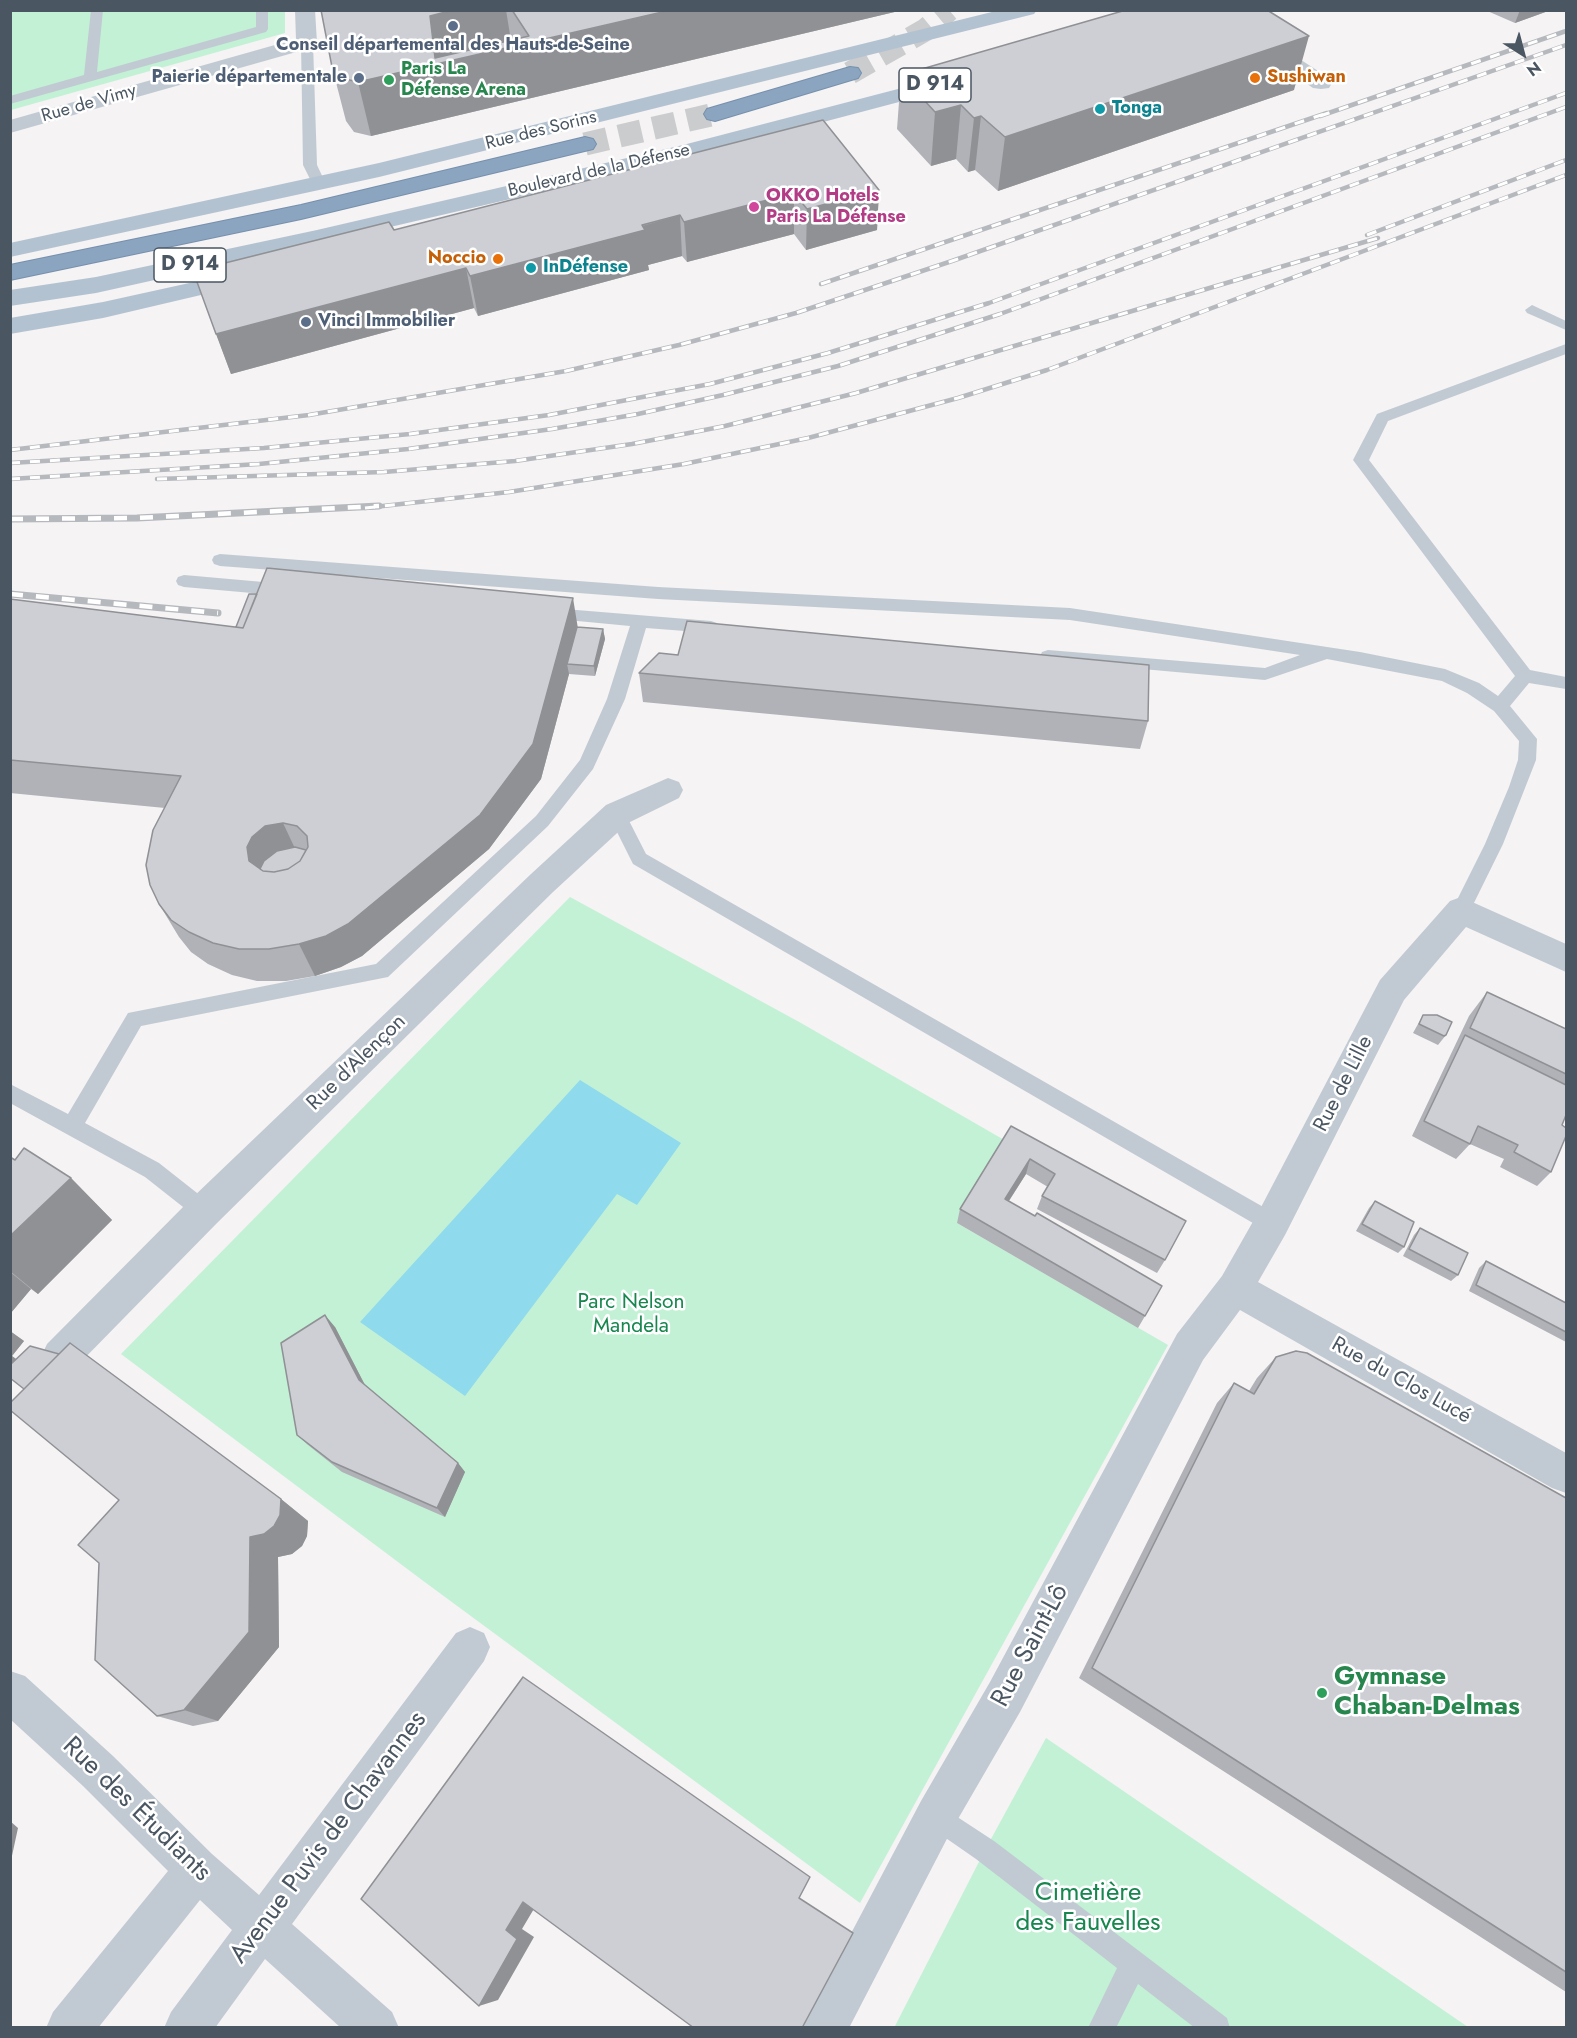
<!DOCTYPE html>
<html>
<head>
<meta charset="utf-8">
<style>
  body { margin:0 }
  #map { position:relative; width:1577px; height:2038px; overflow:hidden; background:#f5f3f3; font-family:Jost,sans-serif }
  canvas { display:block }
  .frame { position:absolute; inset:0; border:12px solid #4a5661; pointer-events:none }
  .north { position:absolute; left:1493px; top:24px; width:60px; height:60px; -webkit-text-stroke:4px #fff; paint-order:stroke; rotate:144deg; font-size:16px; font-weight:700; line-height:24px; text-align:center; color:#4a5661 }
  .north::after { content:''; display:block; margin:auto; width:21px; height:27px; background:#4a5661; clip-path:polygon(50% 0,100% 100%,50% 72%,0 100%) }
</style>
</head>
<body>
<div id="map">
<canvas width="1577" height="2038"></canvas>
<div class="frame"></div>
<div class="north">N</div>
</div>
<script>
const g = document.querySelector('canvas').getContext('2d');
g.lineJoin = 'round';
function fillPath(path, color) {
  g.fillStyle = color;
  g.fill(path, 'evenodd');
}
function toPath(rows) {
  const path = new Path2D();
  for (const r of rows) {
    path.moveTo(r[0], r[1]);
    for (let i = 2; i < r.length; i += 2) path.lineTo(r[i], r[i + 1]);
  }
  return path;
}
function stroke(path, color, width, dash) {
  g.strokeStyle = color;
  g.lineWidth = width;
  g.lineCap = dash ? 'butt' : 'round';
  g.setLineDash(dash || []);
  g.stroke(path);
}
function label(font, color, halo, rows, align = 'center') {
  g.font = font + ' Jost,sans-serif';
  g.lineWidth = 5;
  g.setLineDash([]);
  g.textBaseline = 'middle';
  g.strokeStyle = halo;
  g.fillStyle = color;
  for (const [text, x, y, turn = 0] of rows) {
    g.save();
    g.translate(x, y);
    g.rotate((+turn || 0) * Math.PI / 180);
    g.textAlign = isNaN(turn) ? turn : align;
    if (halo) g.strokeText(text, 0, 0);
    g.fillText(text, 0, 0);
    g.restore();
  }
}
fillPath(toPath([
  [11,11,285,11,285,33,11,110],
  [570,897,801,1023,1006,1141,957,1223,1168,1345,860,1903,422,1580,121,1354],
  [1046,1738,1468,2027,894,2028,985,1850]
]), '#c3f1d5');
fillPath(toPath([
  [580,1080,681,1143,637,1205,617,1194,465,1396,360,1322]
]), '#90daee');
stroke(toPath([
  [850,73,925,30,949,10],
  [585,144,715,114]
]), '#caccce', 23, [23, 12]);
const highway = toPath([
  [850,67,858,68,861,73,858,78,715,121,707,119,704,114,707,109,850,67],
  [585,137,593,139,596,144,593,149,301,219,10,280,10,265,301,205,585,137]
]);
stroke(highway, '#7690ad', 2);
fillPath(toPath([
  [91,10,103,10,97,72,256,27,256,10,268,10,268,29,266,32,10,104,10,96,84,75,91,10],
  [307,39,313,43,317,165,325,182,318,186,313,185,303,165,301,43,307,39],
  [1532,305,1566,321,1566,330,1527,313,1525,310,1532,305],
  [1566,344,1566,354,1388,421,1369,460,1530,670,1566,677,1566,689,1529,683,1510,706,1537,739,1536,760,1503,844,1468,915,1461,918,1454,915,1452,910,1485,844,1509,787,1518,760,1519,741,1494,711,1467,693,1442,681,1327,659,1265,680,1042,660,1040,656,1042,652,1048,650,1265,668,1300,655,1070,620,658,599,220,566,214,564,212,560,214,556,220,554,658,587,1070,608,1360,652,1445,669,1479,683,1498,696,1515,676,1353,460,1377,414,1566,344],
  [184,575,286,584,292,586,294,590,292,594,286,596,184,587,178,585,176,581,178,577,184,575],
  [552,608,711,621,717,623,719,627,717,631,711,633,646,628,625,699,593,769,548,826,388,977,141,1026,85,1123,159,1163,211,1204,214,1211,211,1218,204,1221,197,1218,145,1177,10,1103,10,1084,68,1114,128,1013,376,964,536,816,580,760,607,699,630,626,546,618,544,614,546,610,552,608],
  [617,807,623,809,646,854,1279,1216,1282,1223,1279,1230,1272,1233,1265,1230,633,864,608,814,611,809,617,807],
  [936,1803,994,1841,1143,1954,1227,2018,1230,2028,1195,2028,1138,1984,1116,2028,1088,2028,1117,1968,976,1859,927,1825,923,1816,927,1807,936,1803]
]), '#c1cad2');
fillPath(toPath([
  [295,10,315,10,317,43,314,47,10,133,10,120,296,39,295,10],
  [1263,38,1270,40,1329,78,1332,83,1329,88,1321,89,1313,88,1256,48,1253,44,1256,40,1263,38],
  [668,778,679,782,683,790,679,798,628,823,553,892,217,1223,73,1370,60,1375,47,1370,41,1357,47,1344,191,1199,531,874,606,805,668,778],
  [1461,897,1566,944,1566,972,1466,927,1404,1000,1285,1235,1258,1282,1566,1453,1566,1493,1552,1488,1240,1310,1203,1360,1020,1712,951,1831,849,2028,801,2028,921,1801,990,1682,1177,1334,1222,1276,1259,1211,1380,980,1450,901,1461,897],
  [470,1627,484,1633,490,1647,484,1661,292,1924,392,2012,399,2028,341,2028,265,1959,215,2028,164,2028,171,2012,232,1930,200,1900,98,2028,46,2028,53,2012,168,1871,83,1786,10,1719,10,1671,25,1676,113,1756,212,1854,259,1895,456,1633,470,1627]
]), '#c1cad2');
fillPath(toPath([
  [1000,10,1037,10,1034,14,379,177,10,257,10,243,379,163,1000,10],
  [944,77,952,78,955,83,952,88,687,158,317,244,96,293,10,306,10,290,96,277,317,230,683,145,944,77],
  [244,271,252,273,256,278,252,283,103,318,10,334,10,318,103,302,244,271]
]), '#b3c2d1');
fillPath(highway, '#8ba5c1');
const railFar1 = toPath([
  [1320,116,1566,31],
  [1367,235,1566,160],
  [821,284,1327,113],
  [10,450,309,415,566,371,679,345,796,313,952,261,1566,45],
  [10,463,264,448,410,434,549,415,710,384,828,353,989,303,1566,93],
  [10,479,259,464,408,449,552,429,638,414,723,395,838,366,1000,314,1566,107],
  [157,479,384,472,515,461,632,444,725,426,856,393,1378,238],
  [365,508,509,492,684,464,808,438,958,398,1047,370,1566,175]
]);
const rail = toPath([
  [10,519,137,518,379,506],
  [10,594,218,613]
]);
stroke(railFar1, '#b5b8bd', 4.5);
stroke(rail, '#b5b8bd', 7);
stroke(railFar1, '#fff', 3, [10]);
stroke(rail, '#fff', 4.5, [13]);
fillPath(toPath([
  [321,10,903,10,371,136,354,132,346,121,332,67],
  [1485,10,1551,10,1515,23],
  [901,75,1294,90,998,191,975,170,968,172,956,159,931,166,897,129],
  [823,120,879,190,877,230,806,250,794,234,687,262,682,256,648,265,649,270,478,316,474,308,231,374,193,271,394,230],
  [10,599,236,627,578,627,603,629,605,639,595,676,569,674,541,779,489,849,362,956,341,967,315,976,286,981,257,981,232,975,208,964,191,952,179,937,159,904,165,808,10,793],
  [678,655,1148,721,1140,749,643,702,639,673],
  [1487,992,1566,1029,1566,1115,1562,1125,1551,1172,1537,1186,1500,1167,1504,1159,1470,1144,1456,1159,1412,1136,1469,1016],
  [1423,1015,1446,1035,1438,1045,1413,1033],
  [1011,1126,1165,1260,1157,1273,1037,1209,1042,1196,1048,1187,1026,1174,1009,1201,1145,1316,1138,1328,957,1223,960,1209],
  [10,1157,15,1160,71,1178,112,1220,38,1294,31,1289,10,1314],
  [1375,1201,1404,1247,1398,1253,1356,1231,1369,1208],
  [1420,1228,1458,1275,1451,1281,1403,1256,1414,1235],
  [1486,1261,1566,1303,1566,1342,1469,1291,1479,1268],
  [335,1327,365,1385,458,1463,465,1472,445,1517,342,1472,308,1445,297,1435],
  [10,1331,24,1341,12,1356,16,1359,281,1499,308,1521,307,1536,302,1546,292,1554,278,1557,279,1647,218,1721,193,1726,157,1716,119,1500,24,1389,11,1378,10,1379],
  [1276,1357,1566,1498,1566,1992,1079,1678,1217,1403,1234,1383,1249,1391,1257,1378]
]), '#b0b2b7');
fillPath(toPath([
  [453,10,506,10,512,47,671,10,903,10,371,136,358,82,430,16],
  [1520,10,1551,10,1515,23],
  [1309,36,1294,90,998,191,1005,137],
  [961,105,956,159,931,166,935,112],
  [981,116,975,170,968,172,974,118],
  [879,190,877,230,806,250,807,209],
  [794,193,794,234,687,262,684,222],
  [680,215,682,256,648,265,649,270,478,316,470,276],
  [466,268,474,308,231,374,216,334],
  [573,598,579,635,567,664,569,674,541,779,489,849,362,956,341,967,315,976,299,944],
  [603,629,605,639,595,676,594,666],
  [283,823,299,857,264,880,249,861,247,847,252,837,265,826],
  [1030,1159,1026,1174,1001,1213,1005,1199],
  [71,1178,112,1220,38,1294,10,1271,10,1236],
  [10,1272,31,1289,10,1314],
  [325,1315,335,1327,368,1391,359,1380],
  [10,1331,24,1341,12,1356,24,1365,10,1379],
  [458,1463,465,1472,445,1517,437,1508],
  [281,1499,308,1521,307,1536,302,1546,292,1554,278,1557,279,1647,218,1721,184,1710,250,1537],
  [10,1821,18,1828,10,1865],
  [523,1902,538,1902,522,1929,534,1937,498,2000,479,2006,506,1930]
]), '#909195');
const building = toPath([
  [321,10,453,10,430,16,435,58,529,36,512,10,671,10,358,82,341,78,332,67,321,10],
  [1126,10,1267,10,1309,36,1005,137,981,116,974,118,961,105,935,112,901,75,1126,10],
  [823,120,879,190,807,209,794,193,684,222,680,215,642,225,645,230,470,276,466,268,216,334,193,271,389,222,394,230,823,120],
  [267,568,573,598,533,744,480,815,348,924,326,936,299,944,269,949,239,949,213,943,189,932,171,920,159,904,150,885,146,865,153,830,181,776,10,760,10,599,243,628,267,568],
  [283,823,297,826,307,836,308,847,300,861,288,869,274,872,263,871,249,861,247,847,252,837,265,826,283,823],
  [249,594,257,594,243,628,236,627,249,594],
  [687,621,1149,665,1148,721,639,673,659,653,678,655,687,621],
  [577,627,603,629,594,666,567,664,577,627],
  [295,847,306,850,300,861,288,869,274,872,263,871,260,869,264,861,277,851,295,847],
  [1487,992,1566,1029,1566,1074,1470,1028,1487,992],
  [1423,1015,1437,1015,1452,1022,1446,1035,1444,1036,1419,1024,1423,1015],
  [1465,1035,1566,1085,1566,1115,1562,1125,1566,1128,1566,1136,1551,1172,1514,1152,1518,1145,1478,1126,1470,1144,1424,1121,1465,1035],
  [1011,1126,1186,1221,1165,1260,1042,1196,1055,1174,1030,1159,1005,1199,1035,1216,1037,1213,1162,1286,1145,1316,960,1209,1011,1126],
  [24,1148,71,1178,10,1236,10,1157,15,1160,24,1148],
  [1375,1201,1414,1222,1404,1247,1362,1224,1375,1201],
  [1420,1228,1468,1253,1458,1275,1409,1249,1420,1228],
  [1486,1261,1566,1303,1566,1332,1476,1285,1486,1261],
  [325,1315,359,1380,458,1463,437,1508,332,1462,297,1435,281,1343,325,1315],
  [70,1343,281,1499,280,1515,274,1526,264,1534,250,1537,249,1632,184,1710,157,1716,95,1660,99,1563,78,1545,119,1500,10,1410,10,1403,70,1343],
  [30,1346,59,1354,24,1389,10,1378,10,1365,30,1346],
  [1296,1351,1307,1353,1566,1498,1566,1972,1092,1668,1234,1383,1254,1394,1276,1357,1296,1351],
  [523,1677,810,1877,799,1898,853,1933,802,2028,694,2028,523,1902,506,1930,517,1939,479,2006,361,1899,523,1677]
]);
fillPath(building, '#cdcfd5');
stroke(building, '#909195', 1.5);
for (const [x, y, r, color] of [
  [453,26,6,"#5c6f8a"],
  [359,78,6,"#5c6f8a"],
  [1255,78,6,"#e8710a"],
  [389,80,6,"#2e9e5b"],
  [1100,109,6,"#0f9aa8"],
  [754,207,6,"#d1479c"],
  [498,259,6,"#e8710a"],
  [531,268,6,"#0f9aa8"],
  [306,322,6,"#5c6f8a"],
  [1322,1693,6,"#2e9e5b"]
]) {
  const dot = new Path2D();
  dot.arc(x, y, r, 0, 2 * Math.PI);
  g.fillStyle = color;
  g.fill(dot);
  stroke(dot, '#fff', 2);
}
label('bold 18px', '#4e5e75', '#fff', [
  ["Conseil départemental des Hauts-de-Seine",453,46],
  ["Paierie départementale",347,78,"right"],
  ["Vinci Immobilier",318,322,"left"]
]);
label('bold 18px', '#27864d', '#fff', [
  ["Paris La",401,70],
  ["Défense Arena",401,91]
], 'left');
label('bold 18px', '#c56008', '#fff', [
  ["Sushiwan",1267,78],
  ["Noccio",486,259,"right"]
], 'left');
label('18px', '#4a5661', '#fff', [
  ["Rue de Vimy",89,104,-16],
  ["Rue des Sorins",541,131,-14],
  ["Boulevard de la Défense",599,171,-13]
]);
label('bold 18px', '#0d838f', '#fff', [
  ["Tonga",1112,109],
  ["InDéfense",543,268]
], 'left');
label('bold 18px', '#b23c85', '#fff', [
  ["OKKO Hotels",766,197],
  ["Paris La Défense",766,218]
], 'left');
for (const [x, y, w] of [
  [935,85,72],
  [190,265,72]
]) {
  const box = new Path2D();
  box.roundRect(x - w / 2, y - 17, w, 34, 4.5);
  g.fillStyle = '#fff';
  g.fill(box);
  stroke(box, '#4a5661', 1.5);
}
label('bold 20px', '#4a5661', null, [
  ["D 914",935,85],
  ["D 914",190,265]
]);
label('21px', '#4a5661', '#fff', [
  ["Rue d'Alençon",357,1063,-44],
  ["Rue de Lille",1344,1084,-63],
  ["Rue du Clos Lucé",1401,1381,29]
]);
label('21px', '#17864f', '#fff', [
  ["Parc Nelson",631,1303],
  ["Mandela",631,1327]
]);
label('26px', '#4a5661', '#fff', [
  ["Rue Saint-Lô",1031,1646,-62],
  ["Rue des Étudiants",136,1810,44],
  ["Avenue Puvis de Chavannes",329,1838,-53]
]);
label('bold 26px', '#27864d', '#fff', [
  ["Gymnase",1334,1678],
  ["Chaban-Delmas",1334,1708]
], 'left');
label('26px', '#17864f', '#fff', [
  ["Cimetière",1088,1894],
  ["des Fauvelles",1088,1924]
]);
</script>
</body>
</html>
